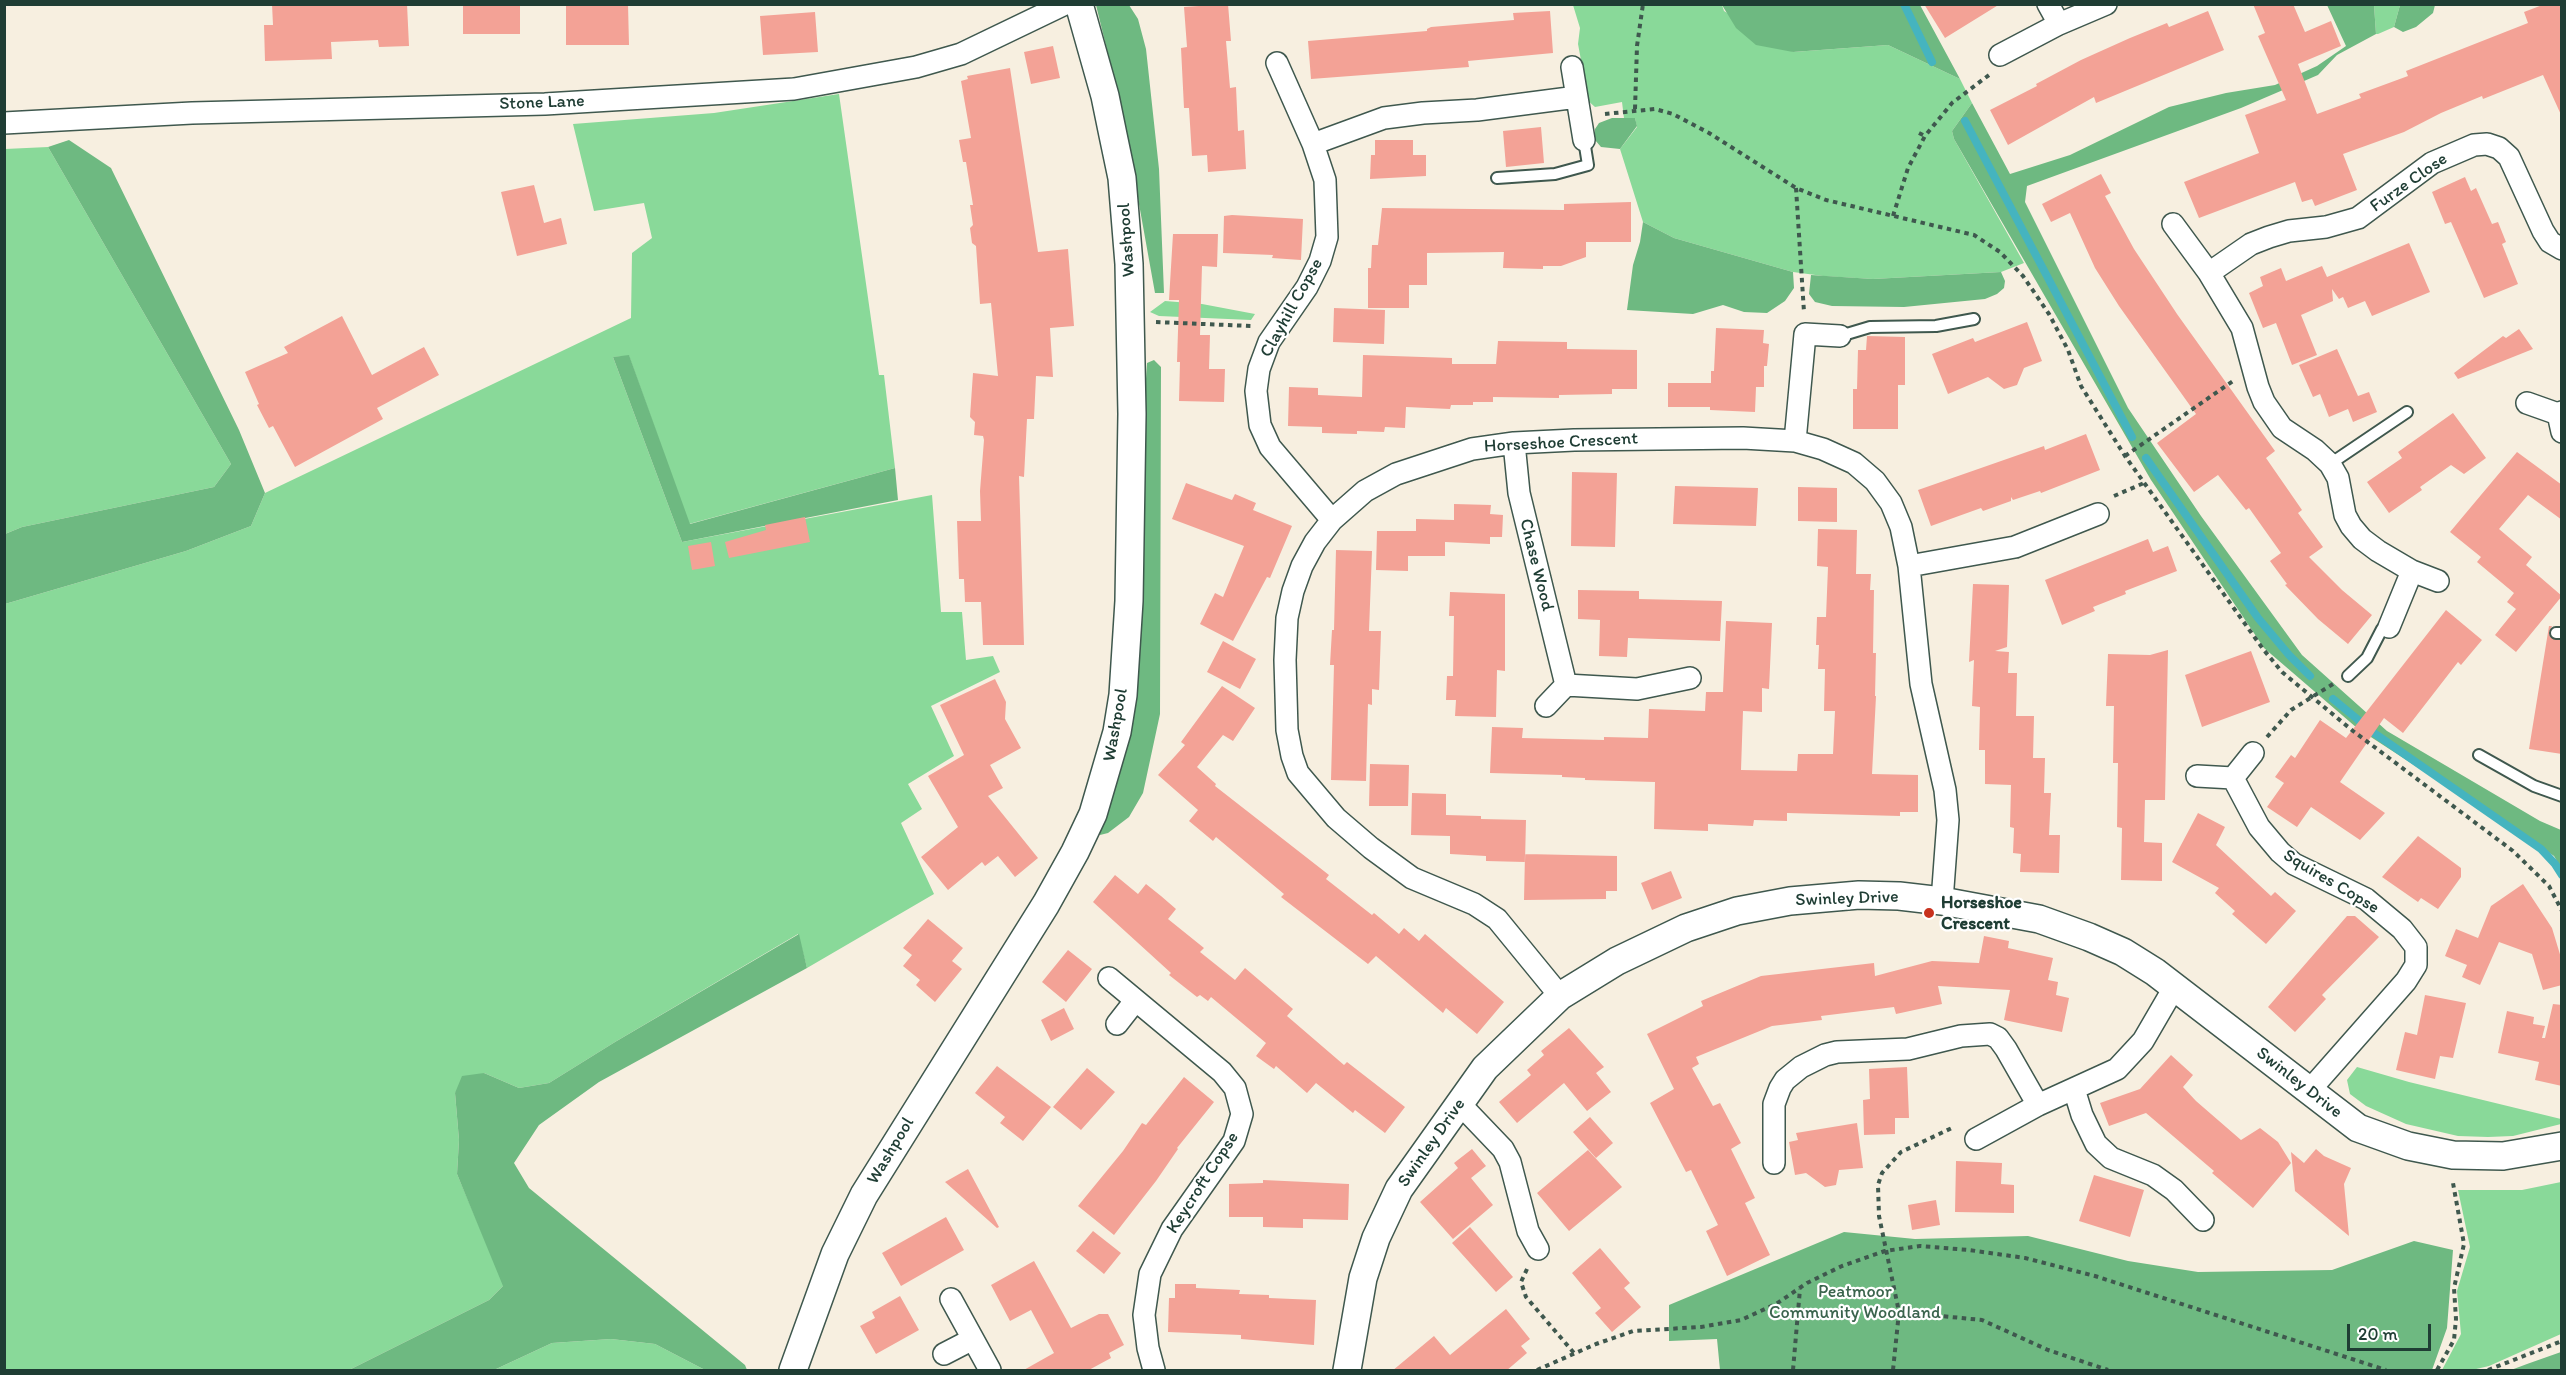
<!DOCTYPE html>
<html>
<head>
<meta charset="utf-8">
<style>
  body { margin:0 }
  #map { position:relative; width:2566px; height:1375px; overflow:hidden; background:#f7efe0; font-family:Itim,sans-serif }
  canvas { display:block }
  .frame { position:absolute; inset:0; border:6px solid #1f3d34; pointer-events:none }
  .scale { position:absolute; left:2347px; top:1324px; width:84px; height:27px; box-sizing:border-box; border:3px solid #1f3d34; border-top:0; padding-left:8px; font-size:18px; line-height:21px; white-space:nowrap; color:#1f3d34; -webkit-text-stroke:4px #fff; paint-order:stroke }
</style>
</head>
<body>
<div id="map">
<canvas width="2566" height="1375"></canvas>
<div class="frame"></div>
<div class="scale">20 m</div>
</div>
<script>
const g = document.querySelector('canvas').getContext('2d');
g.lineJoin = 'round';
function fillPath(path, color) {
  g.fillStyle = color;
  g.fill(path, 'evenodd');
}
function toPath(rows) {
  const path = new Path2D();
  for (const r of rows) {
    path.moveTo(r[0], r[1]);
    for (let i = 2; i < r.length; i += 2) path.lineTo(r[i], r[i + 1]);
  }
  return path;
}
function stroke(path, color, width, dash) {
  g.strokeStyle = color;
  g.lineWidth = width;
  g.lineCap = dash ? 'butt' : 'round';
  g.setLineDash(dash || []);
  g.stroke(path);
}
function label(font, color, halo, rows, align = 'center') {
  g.font = font + ' Itim,sans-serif';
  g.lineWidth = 4.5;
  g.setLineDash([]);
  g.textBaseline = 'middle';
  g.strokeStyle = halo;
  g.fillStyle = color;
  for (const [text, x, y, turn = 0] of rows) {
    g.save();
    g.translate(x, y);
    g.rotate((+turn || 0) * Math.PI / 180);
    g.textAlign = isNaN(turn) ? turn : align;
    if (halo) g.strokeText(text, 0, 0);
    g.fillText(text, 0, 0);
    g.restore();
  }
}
fillPath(toPath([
  [1573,5,1722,5,1724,11,1793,52,1888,45,1960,79,1972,103,1952,131,1954,139,2024,263,2001,272,1873,279,1823,276,1793,272,1674,238,1643,222,1620,149,1637,127,1635,118,1624,118,1622,102,1595,107,1586,99,1586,87,1578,44,1580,28],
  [2374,5,2400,5,2394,27,2378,34,2376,34],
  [839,94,879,375,884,375,895,468,689,524,629,356,613,357,682,542,932,495,941,612,962,612,966,660,993,656,1000,672,931,706,954,756,908,784,922,809,901,823,934,894,807,968,798,934,615,1042,549,1083,519,1088,484,1073,455,1093,459,1140,457,1174,504,1285,489,1300,349,1370,5,1370,5,604,186,551,251,526,265,493,631,318,632,253,652,238,644,203,594,211,573,124,714,113],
  [48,147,231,464,214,487,22,527,5,534,5,149],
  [1165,301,1202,304,1255,314,1251,320,1159,316,1150,312],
  [2357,1067,2409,1082,2561,1119,2561,1124,2513,1136,2488,1137,2458,1136,2406,1124,2366,1106,2350,1094,2347,1080],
  [2561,1182,2561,1334,2489,1366,2472,1370,2442,1370,2461,1334,2457,1291,2470,1247,2458,1190,2522,1190],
  [611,1339,655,1344,705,1370,494,1370,552,1343]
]), '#89d999');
fillPath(toPath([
  [1096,5,1129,5,1138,19,1146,49,1159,169,1164,293,1155,293,1123,115],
  [1722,5,1920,5,1960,79,1888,45,1793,52,1756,45,1736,28],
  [2327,5,2374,5,2376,34,2337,55,2318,75,2241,108,2027,186,2025,202,2128,408,2201,516,2302,655,2387,731,2540,821,2561,830,2561,868,2554,856,2357,728,2264,648,2151,480,1954,139,1952,131,1972,103,2010,174,2070,155,2169,107,2226,93,2275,85,2317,66,2346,46],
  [2400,5,2400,4,2435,5,2433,13,2416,27,2403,32,2394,27],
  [1612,118,1635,118,1637,126,1620,149,1601,147,1595,140,1595,129,1599,123],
  [69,140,111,168,239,430,265,493,251,526,186,551,5,604,5,534,22,527,214,487,231,464,48,147],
  [1643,222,1674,238,1793,272,1794,288,1785,301,1767,313,1744,312,1723,305,1693,314,1627,310,1633,265,1640,242],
  [2001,272,2005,281,2004,288,1997,294,1985,299,1904,307,1832,306,1815,302,1809,294,1811,275,1873,279],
  [629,355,690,524,895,468,898,500,682,542,613,357],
  [1154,360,1161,367,1160,714,1143,793,1129,817,1108,833,1100,835,1098,827,1138,501,1147,363],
  [799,934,807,968,599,1082,539,1125,514,1163,529,1188,745,1365,747,1370,705,1370,655,1344,611,1339,552,1343,494,1370,349,1370,489,1300,503,1286,457,1174,459,1140,455,1093,462,1076,484,1073,519,1088,549,1083,615,1042],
  [1844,1232,1915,1239,2028,1236,2128,1261,2198,1272,2332,1270,2414,1241,2453,1250,2447,1328,2432,1370,1720,1370,1717,1339,1669,1341,1669,1305],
  [2561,1352,2561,1370,2511,1370,2527,1364]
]), '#6eb981');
stroke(toPath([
  [1904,4,1932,62],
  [1965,121,2132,437],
  [2146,458,2258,618,2289,655,2310,676],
  [2333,699,2374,733,2541,849,2555,864,2562,875]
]), '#45b4bf', 8);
fillPath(toPath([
  [272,4,407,4,409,46,379,47,378,40,331,42,332,59,265,61,264,25,273,25],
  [566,4,628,4,629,45,566,45],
  [1228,4,1231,41,1226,41,1230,88,1236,87,1238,131,1244,130,1246,169,1208,172,1207,155,1192,156,1189,108,1184,108,1181,48,1187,47,1184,7],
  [1924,4,2000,4,1945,38],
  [2253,4,2293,4,2305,32,2331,21,2341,46,2298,64,2317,114,2361,98,2359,94,2408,76,2406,71,2528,23,2524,12,2545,4,2562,4,2562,117,2543,75,2483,99,2482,96,2441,113,2404,132,2343,154,2357,190,2315,206,2312,199,2302,202,2295,182,2199,218,2184,182,2259,153,2245,115,2286,100,2258,36,2265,33],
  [463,5,520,5,520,34,463,34],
  [1550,11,1553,53,1468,61,1469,67,1311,79,1308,41,1427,31,1427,29,1431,27,1514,20,1513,13],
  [2208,11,2224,50,2096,103,2094,97,2008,145,1990,110,2037,86,2036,84,2081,60,2130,38,2167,23,2169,27],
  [815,12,818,52,763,55,760,16],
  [1053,46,1060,78,1031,84,1024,52],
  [1010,68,1038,252,1068,249,1074,326,1050,328,1053,377,1036,376,1034,419,1027,419,1024,477,1019,476,1024,645,983,645,981,602,965,602,964,579,959,579,957,521,981,521,980,491,984,440,983,436,974,435,975,422,970,417,973,373,998,376,991,303,980,304,976,246,972,243,970,228,973,225,970,205,973,205,966,162,963,162,959,140,971,138,961,81,968,79,967,76],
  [1541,127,1544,163,1506,167,1503,131],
  [1375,140,1413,140,1413,155,1426,155,1426,176,1370,179,1371,155,1375,155],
  [2101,174,2111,193,2105,196,2134,249,2177,314,2275,451,2266,458,2302,510,2298,513,2323,547,2309,557,2342,590,2372,615,2348,644,2318,619,2285,585,2287,584,2270,561,2281,553,2249,508,2246,510,2218,475,2194,492,2157,443,2196,414,2119,306,2095,268,2070,213,2051,222,2042,204],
  [2465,177,2471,191,2476,188,2492,224,2498,222,2506,242,2502,244,2518,284,2484,298,2451,222,2445,224,2432,192],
  [534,185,544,223,561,218,567,244,517,256,501,192],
  [1631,202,1631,242,1586,242,1586,257,1561,266,1543,266,1543,269,1503,268,1504,252,1427,253,1427,285,1409,285,1409,308,1368,308,1368,268,1371,268,1372,245,1378,245,1382,208,1564,210,1564,204],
  [1232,215,1303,219,1301,260,1272,258,1273,255,1223,253,1224,216],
  [1173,234,1218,234,1217,267,1202,266,1200,335,1210,335,1209,369,1225,369,1224,402,1179,401,1180,362,1177,362,1179,300,1169,300],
  [2409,243,2430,292,2372,316,2365,301,2348,308,2343,297,2339,299,2332,289,2333,301,2301,315,2317,355,2292,365,2276,323,2263,328,2249,293,2263,286,2260,277,2281,268,2286,281,2322,266,2327,277],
  [1334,308,1385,310,1384,344,1333,342],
  [342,316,372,375,424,347,439,375,377,408,383,419,295,467,273,426,269,428,257,405,259,404,245,372,288,353,284,347],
  [2027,322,2042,361,2024,368,2017,385,2004,389,1988,377,1948,394,1932,354,1973,338,1975,342],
  [1716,328,1764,330,1763,343,1769,344,1767,366,1764,366,1764,387,1756,387,1755,412,1710,410,1710,407,1668,407,1668,383,1711,383,1711,371,1714,371],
  [2519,329,2533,349,2458,379,2454,373,2503,336,2506,338],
  [1867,336,1905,337,1905,385,1898,385,1898,429,1853,429,1853,389,1857,389,1858,350,1866,350],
  [1498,341,1567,342,1567,349,1637,350,1637,389,1612,389,1612,394,1559,395,1559,398,1493,397,1493,402,1473,402,1473,405,1451,405,1450,409,1406,407,1405,428,1385,427,1384,432,1357,431,1357,434,1322,433,1322,427,1288,426,1289,387,1318,388,1318,395,1362,397,1363,355,1452,358,1452,364,1496,364],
  [2337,349,2358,396,2369,392,2377,412,2353,422,2348,409,2329,417,2320,394,2313,397,2299,365],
  [2453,413,2486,458,2464,474,2451,465,2420,487,2422,490,2389,513,2367,482,2402,458,2398,452],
  [2086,434,2100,470,2041,493,2040,491,2013,500,2011,497,2011,501,1983,511,1981,508,1931,526,1918,490,2044,446,2045,450],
  [2517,452,2562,485,2562,520,2528,495,2499,529,2532,557,2526,565,2562,596,2516,652,2495,635,2516,609,2507,602,2514,593,2477,562,2481,557,2450,532],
  [1572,472,1617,473,1615,547,1571,546],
  [1186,483,1232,500,1235,494,1256,503,1253,510,1292,526,1270,578,1267,577,1233,641,1200,624,1215,593,1223,597,1244,546,1172,519],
  [1675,486,1758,488,1756,526,1673,524],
  [1798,487,1837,488,1837,522,1798,521],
  [1454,504,1491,505,1490,514,1503,515,1502,537,1490,537,1490,544,1445,542,1445,556,1408,556,1408,571,1376,570,1377,531,1416,531,1416,519,1454,520],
  [805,517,810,542,729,558,725,542,766,530,765,525],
  [1818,529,1857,530,1856,574,1871,574,1870,590,1874,590,1873,653,1876,653,1875,696,1876,696,1872,774,1918,775,1918,812,1900,812,1900,816,1787,813,1787,821,1754,820,1753,826,1708,824,1708,831,1654,829,1655,782,1585,780,1585,778,1562,777,1562,775,1490,773,1492,727,1523,728,1522,738,1604,740,1604,737,1648,738,1649,709,1705,711,1706,692,1723,692,1726,621,1772,623,1769,689,1762,688,1762,712,1743,711,1741,770,1797,771,1798,754,1833,754,1835,711,1824,711,1825,669,1818,669,1819,645,1816,645,1817,617,1826,617,1828,567,1817,566],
  [2148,539,2153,552,2168,546,2177,571,2125,591,2126,594,2093,607,2095,611,2062,625,2045,580],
  [711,542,715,566,692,570,688,546],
  [1336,550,1372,551,1369,631,1381,631,1379,690,1372,689,1372,705,1368,704,1366,781,1331,780,1334,665,1330,665,1332,630,1334,630],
  [1973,584,2009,585,2007,647,1995,651,2009,652,2008,673,2017,673,2016,716,2034,716,2033,758,2045,758,2044,793,2051,793,2049,835,2060,835,2059,873,2020,872,2021,854,2013,853,2014,828,2010,827,2011,785,1985,784,1985,750,1979,750,1980,707,1972,706,1974,660,1969,662],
  [1578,590,1639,591,1639,599,1722,601,1720,641,1628,638,1627,657,1599,656,1600,620,1578,619],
  [1450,592,1505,594,1505,671,1497,670,1496,717,1455,716,1456,700,1446,700,1447,676,1453,676,1454,616,1449,616],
  [2446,610,2482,640,2461,665,2458,662,2403,733,2384,718,2340,782,2385,813,2360,840,2311,807,2297,827,2267,807,2284,783,2275,777,2291,755,2295,758,2320,720,2346,738],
  [2549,626,2552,626,2549,632,2550,637,2562,640,2562,754,2529,749],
  [1223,641,1256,659,1240,689,1207,672],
  [2168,650,2165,800,2145,800,2144,842,2162,843,2162,881,2121,880,2122,828,2117,827,2118,763,2113,763,2114,706,2106,706,2108,654,2150,655],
  [2251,651,2270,702,2202,727,2185,675],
  [995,679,1006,702,1005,719,1021,748,990,765,1003,788,988,796,1038,858,1015,877,998,856,985,866,982,862,948,890,921,857,958,827,928,776,964,755,940,705],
  [1222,686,1255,708,1233,741,1223,735,1197,767,1216,784,1215,786,1329,875,1326,879,1372,915,1374,913,1399,934,1404,928,1419,941,1425,934,1504,1002,1477,1034,1446,1008,1443,1013,1376,956,1368,964,1281,897,1284,894,1216,837,1213,841,1189,821,1198,810,1158,775,1185,745,1181,742],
  [1370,764,1409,765,1408,806,1369,806],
  [1412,793,1446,794,1446,815,1481,816,1481,819,1526,820,1525,862,1486,861,1486,856,1450,854,1450,836,1411,835],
  [2198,813,2225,827,2216,845,2271,896,2275,892,2296,911,2266,944,2232,914,2235,911,2215,893,2219,888,2172,862],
  [2418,836,2461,868,2461,877,2438,909,2421,898,2418,902,2382,877],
  [1525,854,1617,856,1617,891,1606,891,1606,899,1524,900],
  [1671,871,1682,898,1652,910,1641,883],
  [1115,875,1138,894,1146,884,1161,896,1176,909,1168,919,1204,948,1200,952,1235,980,1245,968,1293,1009,1287,1016,1344,1065,1347,1062,1405,1107,1385,1133,1355,1110,1353,1113,1316,1083,1307,1093,1276,1066,1274,1069,1256,1056,1266,1043,1211,997,1208,1001,1200,995,1197,997,1169,975,1171,973,1093,902],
  [2523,884,2552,928,2562,961,2562,985,2543,990,2532,954,2499,942,2480,985,2462,977,2467,965,2445,956,2456,929,2478,938,2491,906],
  [2347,916,2355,916,2379,937,2322,995,2326,999,2295,1032,2268,1007],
  [928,919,963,948,952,961,962,969,935,1002,916,985,920,980,903,966,912,955,903,948],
  [1984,936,2009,941,2008,948,2053,958,2048,980,2058,982,2056,995,2069,998,2062,1032,2004,1020,2010,990,1938,986,1942,1004,1896,1014,1894,1007,1821,1016,1822,1020,1772,1026,1696,1057,1699,1064,1692,1068,1713,1106,1720,1103,1741,1143,1731,1149,1755,1198,1745,1203,1770,1255,1727,1276,1706,1231,1718,1225,1691,1170,1686,1172,1650,1103,1674,1089,1647,1034,1703,1006,1701,1001,1761,976,1874,963,1875,976,1932,961,1979,963],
  [1068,950,1092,969,1066,1002,1042,982],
  [2425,995,2466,1003,2453,1058,2440,1056,2435,1079,2396,1070,2405,1032,2417,1035],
  [2553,1004,2562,1005,2562,1086,2535,1080,2539,1062,2498,1053,2507,1011,2534,1017,2533,1024,2545,1026,2542,1038,2545,1038],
  [1064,1008,1074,1029,1051,1041,1041,1020],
  [1569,1028,1604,1067,1596,1073,1611,1092,1587,1111,1564,1083,1517,1123,1499,1102,1531,1075,1527,1070,1544,1055,1541,1051],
  [2171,1055,2193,1075,2183,1087,2196,1101,2241,1140,2260,1128,2278,1142,2291,1163,2253,1208,2212,1173,2214,1171,2146,1113,2109,1126,2100,1103,2140,1089],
  [997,1066,1051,1107,1023,1141,1000,1123,1005,1117,975,1093],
  [1907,1067,1909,1118,1895,1118,1895,1134,1864,1135,1863,1100,1870,1099,1869,1069],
  [1087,1068,1115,1092,1081,1130,1053,1107],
  [1184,1077,1214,1102,1177,1148,1178,1149,1156,1181,1114,1235,1078,1206,1123,1151,1142,1123,1146,1125],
  [1590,1117,1613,1143,1596,1158,1573,1132],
  [1857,1123,1863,1168,1839,1170,1836,1185,1825,1187,1806,1173,1795,1175,1789,1142,1798,1140,1796,1133],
  [1472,1149,1486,1166,1471,1178,1493,1205,1453,1239,1420,1202,1458,1168,1454,1163],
  [2316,1149,2324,1156,2351,1168,2344,1184,2349,1236,2295,1191,2291,1152,2304,1163],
  [1588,1150,1622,1187,1569,1231,1537,1193],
  [1956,1161,2002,1163,2001,1184,2014,1185,2014,1213,1955,1212],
  [968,1169,999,1227,997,1228,945,1182],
  [2094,1175,2144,1190,2130,1237,2079,1221],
  [1263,1180,1349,1184,1348,1220,1303,1219,1303,1228,1263,1227,1263,1217,1229,1217,1229,1184,1263,1183],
  [1936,1200,1940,1225,1912,1230,1908,1205],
  [946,1217,964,1250,901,1286,882,1253],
  [1470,1227,1513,1277,1496,1292,1452,1243],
  [1093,1231,1121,1253,1104,1274,1076,1251],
  [1600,1248,1630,1283,1624,1288,1641,1307,1612,1332,1595,1313,1601,1308,1572,1273],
  [1034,1261,1071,1328,1099,1314,1108,1314,1124,1345,1109,1353,1111,1358,1087,1371,1022,1371,1054,1353,1031,1310,1010,1321,991,1285],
  [1175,1284,1196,1284,1196,1288,1240,1290,1239,1294,1269,1295,1269,1298,1316,1300,1314,1345,1241,1339,1241,1335,1168,1332,1169,1298,1175,1298],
  [900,1296,919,1330,876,1354,860,1326,875,1318,872,1312],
  [1506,1309,1530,1339,1521,1346,1527,1353,1506,1371,1392,1371,1434,1336,1450,1355]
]), '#f3a296');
const service = toPath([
  [1497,178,1555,174,1588,165,1584,140],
  [1840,336,1870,327,1936,326,1974,319],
  [2330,464,2407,412],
  [2556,633,2562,633],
  [2348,676,2367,658,2382,629,2389,627],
  [2479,755,2534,786,2562,796]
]);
const minor = toPath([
  [2048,4,2059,24,2106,4],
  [2000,55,2059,24],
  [1277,63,1313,144],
  [1572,67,1584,140],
  [4,123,192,113,545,104,794,89,916,67,961,54,1065,4],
  [2173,224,2209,273],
  [2527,403,2558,414,2562,412],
  [2558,414,2562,432],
  [1795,441,1805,334,1840,336],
  [1514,443,1519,493,1566,685,1637,689,1690,678],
  [1332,520,1270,447,1260,425,1256,391,1259,369,1269,342,1307,287,1320,261,1327,237,1325,180,1313,144,1384,118,1423,113,1477,110,1577,97],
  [1909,566,2015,547,2098,514],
  [2438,581,2412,571,2378,551,2362,539,2351,526,2345,515,2338,478,2330,464,2315,450,2282,428,2264,402,2258,387,2242,328,2209,273,2251,244,2269,237,2289,231,2326,227,2358,218,2432,163,2474,145,2487,144,2499,148,2509,157,2543,231,2550,242,2562,249],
  [2389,627,2412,571],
  [1546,706,1566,685],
  [2197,776,2233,778,2259,827,2280,852,2294,864,2366,899,2402,929,2416,947,2416,965,2406,981,2309,1091],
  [2233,778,2253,753],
  [1109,978,1222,1072,1235,1088,1242,1114,1234,1141,1172,1229,1150,1274,1144,1315,1148,1348,1154,1370],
  [1560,996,1497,919,1474,904,1412,878,1371,848,1336,818,1298,773,1292,756,1287,730,1285,660,1287,618,1293,591,1302,566,1315,542,1332,520,1365,491,1396,474,1472,449,1514,443,1574,440,1743,438,1795,441,1823,449,1854,463,1875,481,1891,503,1901,527,1909,566,1921,684,1945,790,1948,820,1942,901],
  [1117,1024,1135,1001],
  [2074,1089,2082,1115,2096,1144,2111,1158,2153,1175,2174,1190,2203,1220],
  [1459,1103,1503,1149,1510,1162,1528,1231,1538,1249],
  [1976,1139,2038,1105,2117,1069,2143,1041,2175,986],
  [1774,1163,1774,1104,1780,1088,1785,1080,1801,1067,1825,1055,1837,1052,1908,1049,1961,1036,1990,1034,1998,1038,2006,1049,2038,1105],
  [951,1299,990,1370],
  [944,1354,973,1339]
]);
const tertiary = toPath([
  [793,1370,835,1254,864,1195,1046,904,1075,852,1093,814,1117,732,1123,695,1129,601,1132,414,1129,264,1122,178,1113,135,1105,96,1079,4],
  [1347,1370,1363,1278,1376,1238,1399,1189,1485,1068,1560,996,1617,961,1686,928,1737,911,1790,901,1859,895,1899,896,1942,901,2039,919,2089,937,2123,952,2155,972,2358,1128,2408,1146,2453,1155,2503,1156,2562,1146]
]);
stroke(service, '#3f584e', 14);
stroke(minor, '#3f584e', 24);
stroke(tertiary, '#3f584e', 30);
stroke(toPath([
  [1635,109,1637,46,1643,4],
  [1605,114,1655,109,1673,114,1709,133,1796,188,1826,200,1974,235,2000,252,2023,276,2049,314,2068,350,2081,386,2125,456,2263,649,2282,672,2353,731,2513,851,2549,886,2562,911],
  [1919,133,1925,136],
  [1796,188,1804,312],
  [1893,216,1908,168,1925,136,1952,103,1989,75],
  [1156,322,1251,326],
  [2125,456,2233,381],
  [2114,496,2144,483],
  [2267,737,2291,710,2333,684],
  [1527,1269,1521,1282,1526,1297,1574,1353],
  [1899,1312,1982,1320,2048,1350,2108,1370],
  [1537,1370,1596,1344,1633,1331,1701,1327,1741,1320,1776,1304,1807,1283,1842,1266,1885,1251,1920,1246,1969,1250,2025,1258,2095,1276,2386,1370],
  [1793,1370,1800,1289],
  [1893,1370,1899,1312,1879,1216,1878,1185,1882,1173,1901,1152,1954,1127],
  [2437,1370,2454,1340,2456,1319,2454,1288,2464,1244,2453,1183],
  [2488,1370,2562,1341]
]), '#3f584e', 4, [4.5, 4.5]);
stroke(service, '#fff', 10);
stroke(minor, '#fff', 21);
stroke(tertiary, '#fff', 27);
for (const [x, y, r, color] of [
  [1929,913,6,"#c8321e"]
]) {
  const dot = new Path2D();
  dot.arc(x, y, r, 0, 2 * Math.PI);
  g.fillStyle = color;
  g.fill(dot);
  stroke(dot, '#fff', 2);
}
label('18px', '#1f3d34', '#fff', [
  ["Stone Lane",542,103,-2],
  ["Furze Close",2409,183,-35],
  ["Washpool",1127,240,-94],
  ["Clayhill Copse",1292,308,-61],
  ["Horseshoe Crescent",1561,443,-3],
  ["Chase Wood",1536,565,76],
  ["Washpool",1116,725,-80],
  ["Squires Copse",2331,882,31],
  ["Swinley Drive",1847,899,-2],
  ["Swinley Drive",2299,1083,38],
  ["Swinley Drive",1432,1143,-55],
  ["Washpool",891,1151,-59],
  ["Keycroft Copse",1203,1183,-57]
]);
label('bold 18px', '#1f3d34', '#fff', [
  ["Horseshoe",1941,903],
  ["Crescent",1941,924]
], 'left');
label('18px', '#3a644d', '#fff', [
  ["Peatmoor",1855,1292],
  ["Community Woodland",1855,1313]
]);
</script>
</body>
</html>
